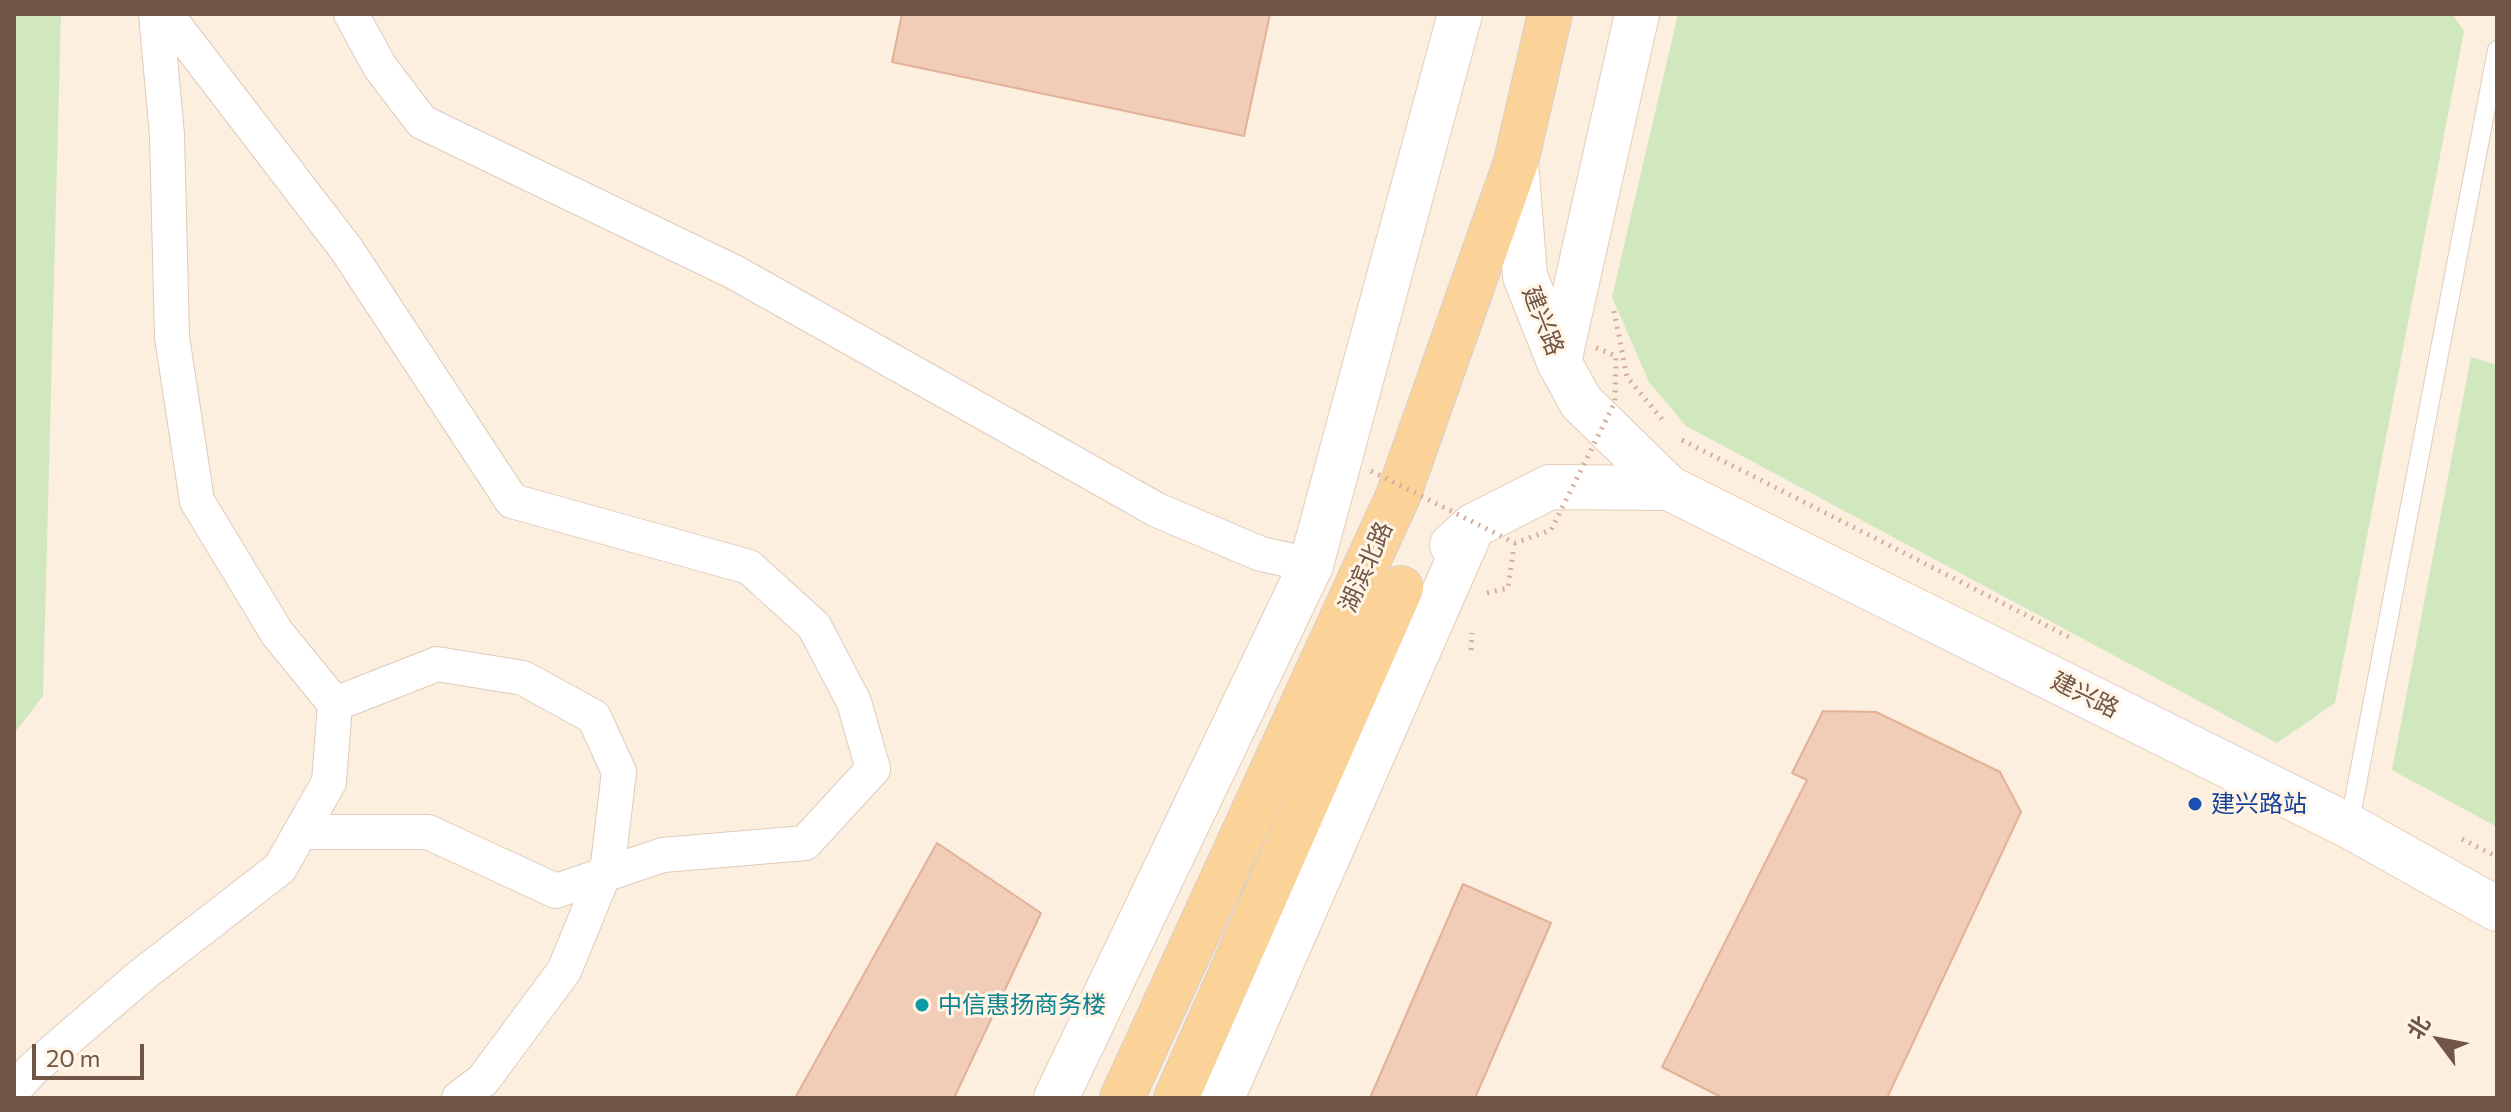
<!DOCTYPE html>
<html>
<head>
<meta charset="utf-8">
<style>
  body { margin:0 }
  #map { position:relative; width:2511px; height:1112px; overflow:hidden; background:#fcefdf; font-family:Commissioner,"Noto Sans SC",sans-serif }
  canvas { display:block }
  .frame { position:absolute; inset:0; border:16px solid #715547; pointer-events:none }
  .north { position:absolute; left:2399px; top:1000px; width:80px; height:80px; -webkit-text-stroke:6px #fff4e5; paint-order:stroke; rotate:302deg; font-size:22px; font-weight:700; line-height:32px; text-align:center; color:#715547 }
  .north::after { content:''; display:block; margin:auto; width:28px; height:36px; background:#715547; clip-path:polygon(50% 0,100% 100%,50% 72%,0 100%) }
  .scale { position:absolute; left:32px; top:1044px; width:112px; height:36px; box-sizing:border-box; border:4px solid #715547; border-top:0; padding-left:10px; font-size:24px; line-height:28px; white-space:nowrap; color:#715547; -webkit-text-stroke:6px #fff4e5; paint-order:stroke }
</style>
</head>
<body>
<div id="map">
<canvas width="2511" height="1112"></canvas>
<div class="frame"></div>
<div class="north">北</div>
<div class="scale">20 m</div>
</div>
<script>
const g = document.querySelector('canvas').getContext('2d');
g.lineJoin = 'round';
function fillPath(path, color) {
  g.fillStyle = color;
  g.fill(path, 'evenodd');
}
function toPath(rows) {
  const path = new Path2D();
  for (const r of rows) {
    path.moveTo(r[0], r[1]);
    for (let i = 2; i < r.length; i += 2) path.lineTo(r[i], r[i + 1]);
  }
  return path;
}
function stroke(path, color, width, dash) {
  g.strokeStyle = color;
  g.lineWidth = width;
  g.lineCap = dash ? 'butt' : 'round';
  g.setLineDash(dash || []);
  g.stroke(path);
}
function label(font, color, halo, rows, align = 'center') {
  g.font = font + ' Commissioner,"Noto Sans SC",sans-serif';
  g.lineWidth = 6;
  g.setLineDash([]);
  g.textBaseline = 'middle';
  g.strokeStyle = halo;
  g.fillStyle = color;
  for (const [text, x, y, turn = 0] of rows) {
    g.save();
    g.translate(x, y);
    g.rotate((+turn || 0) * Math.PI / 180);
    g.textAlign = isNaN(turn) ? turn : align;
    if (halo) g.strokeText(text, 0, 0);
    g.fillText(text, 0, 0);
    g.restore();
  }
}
fillPath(toPath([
  [14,14,61,14,43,696,14,734],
  [1678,14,2452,14,2464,31,2335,703,2277,743,1686,426,1649,382,1612,297],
  [2471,357,2497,365,2497,827,2392,770]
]), '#d1e8be');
const building = toPath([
  [902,14,1270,14,1244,136,892,62,902,14],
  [1823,711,1876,712,2000,772,2021,812,1887,1098,1723,1098,1662,1067,1807,780,1792,773,1823,711],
  [937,843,1041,913,954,1098,795,1098,937,843],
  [1463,884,1551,923,1475,1098,1370,1098,1463,884]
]);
fillPath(building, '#f1ccb7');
stroke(building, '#e3b197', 2);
const lane = toPath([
  [2349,826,2497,50]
]);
const street = toPath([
  [166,14,347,250,512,501,749,567,814,626,854,702,873,769,805,843,663,855,556,891,428,832,301,832],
  [351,14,380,67,422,122,734,272,1157,510,1261,554,1311,565],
  [335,704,437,664,523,678,594,717,619,772,608,864,564,971,483,1080,459,1098],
  [14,1089,35,1067,142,975,280,868,329,782,335,704,277,633,197,501,172,337,167,135,156,14]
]);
const secondary = toPath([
  [1516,162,1525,276,1559,362,1581,402,1669,488,2349,826,2497,909],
  [1559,362,1637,14],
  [1452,545,1473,526,1550,487,1669,488],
  [1056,1098,1311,565,1460,14],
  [1222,1098,1473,526]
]);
const primary = toPath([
  [1122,1098,1398,496,1516,162,1550,14],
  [1176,1098,1401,588]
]);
stroke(lane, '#dfcbbb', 20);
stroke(street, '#dfcbbb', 36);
stroke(secondary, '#e4ccb9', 46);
stroke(primary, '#d7cfcb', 46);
stroke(toPath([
  [1614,311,1627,377,1662,419],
  [1682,440,2073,639],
  [1487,593,1508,588,1513,552],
  [1471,650,1472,633],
  [2462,839,2497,857]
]), '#d5af9b', 5, [2, 6]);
stroke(lane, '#fff', 18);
stroke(street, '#fff', 34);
stroke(secondary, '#fff', 44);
stroke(primary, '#fbd297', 44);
stroke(toPath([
  [1371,471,1515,543,1551,530,1615,402,1616,356,1594,347]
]), '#d5af9b', 5, [2, 6]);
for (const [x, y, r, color] of [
  [2195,804,8,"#1a4fb4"],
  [922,1005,8,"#0f9aa8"]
]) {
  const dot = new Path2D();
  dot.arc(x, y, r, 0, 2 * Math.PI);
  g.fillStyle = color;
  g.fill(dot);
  stroke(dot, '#fff4e5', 3);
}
label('24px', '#715547', '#fff4e5', [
  ["建兴路",1543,321,68],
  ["湖滨北路",1366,567,-66],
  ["建兴路",2085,695,26]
]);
label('24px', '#164399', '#fff4e5', [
  ["建兴路站",2211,804]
], 'left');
label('24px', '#0d838f', '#fff4e5', [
  ["中信惠扬商务楼",938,1005]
], 'left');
</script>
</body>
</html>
